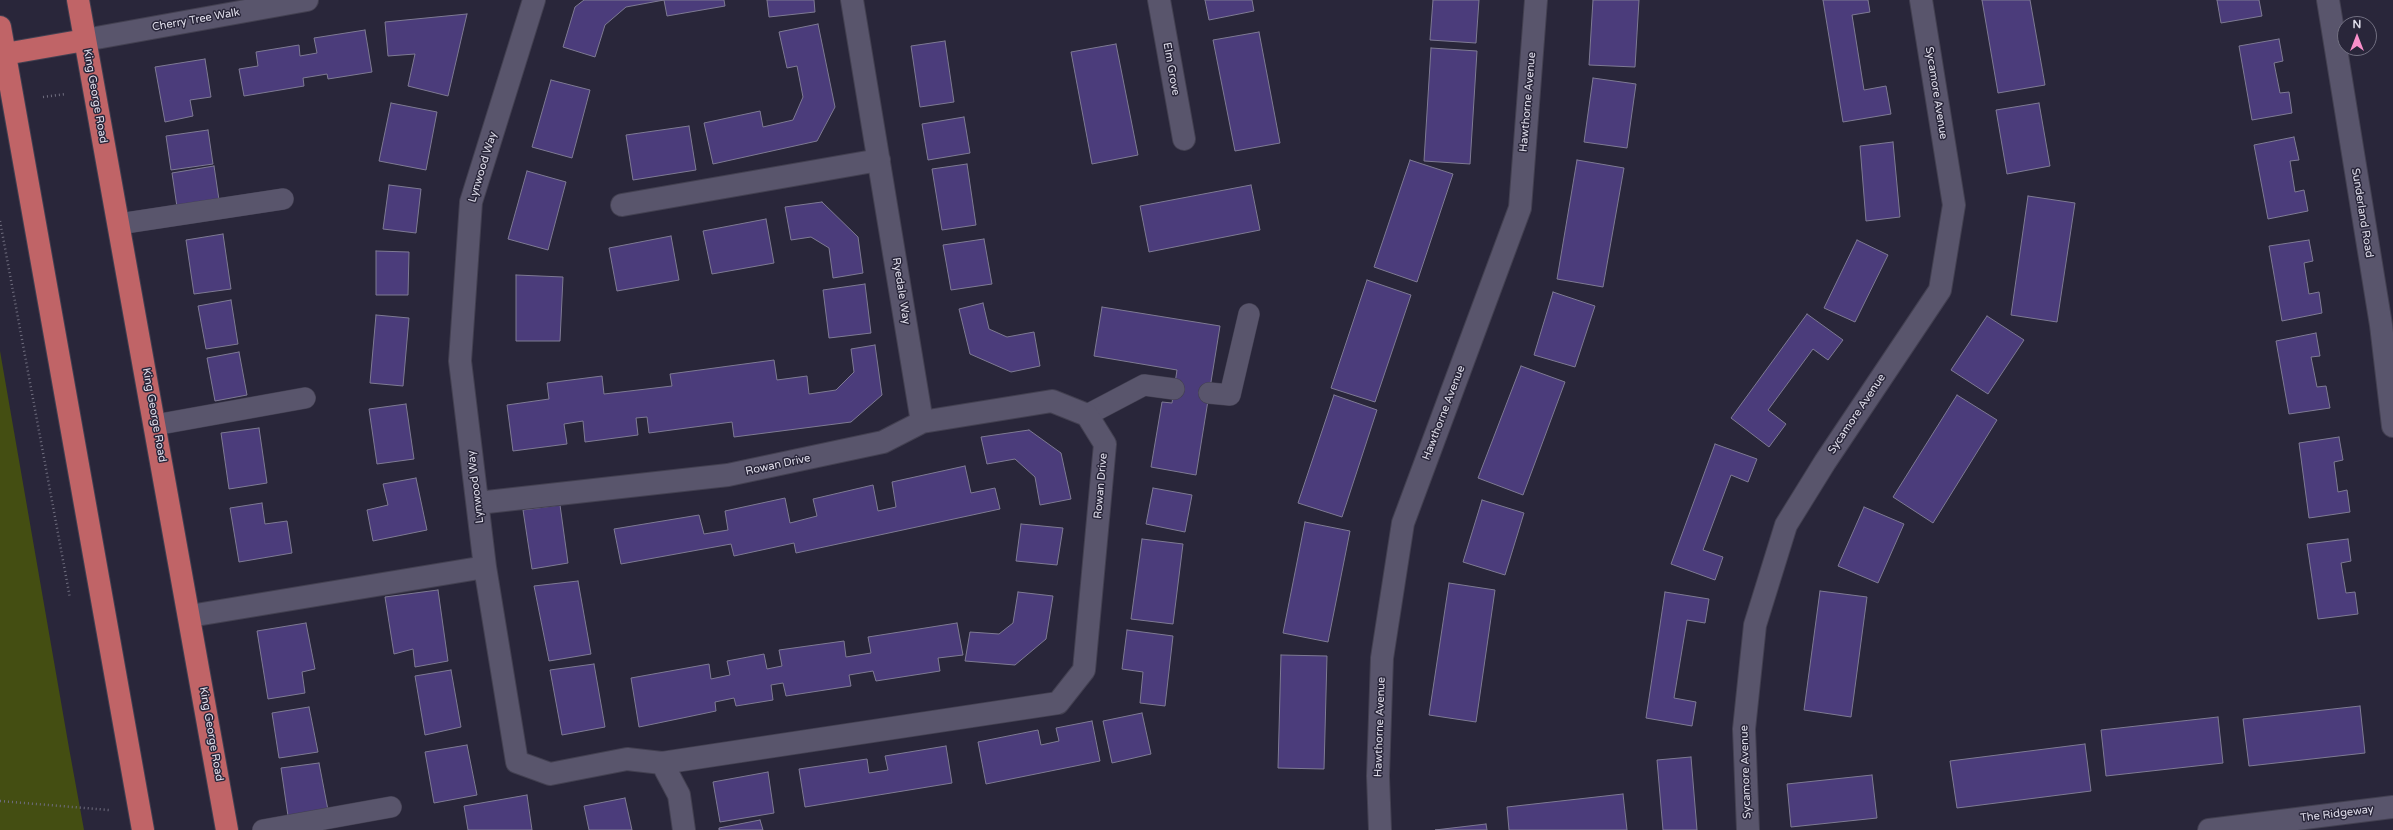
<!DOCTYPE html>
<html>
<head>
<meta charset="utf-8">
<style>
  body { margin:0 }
  #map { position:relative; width:2393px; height:830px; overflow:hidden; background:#29263a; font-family:"Varela Round",sans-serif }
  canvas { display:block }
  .north { position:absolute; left:2337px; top:16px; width:40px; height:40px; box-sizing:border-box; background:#29263a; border:1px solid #727081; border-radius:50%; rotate:0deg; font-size:11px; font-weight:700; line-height:16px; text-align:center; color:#e0deeb }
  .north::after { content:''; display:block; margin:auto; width:14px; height:18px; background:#f98fca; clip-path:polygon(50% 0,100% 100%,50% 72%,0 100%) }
</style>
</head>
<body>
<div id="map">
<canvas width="2393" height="830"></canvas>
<div class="north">N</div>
</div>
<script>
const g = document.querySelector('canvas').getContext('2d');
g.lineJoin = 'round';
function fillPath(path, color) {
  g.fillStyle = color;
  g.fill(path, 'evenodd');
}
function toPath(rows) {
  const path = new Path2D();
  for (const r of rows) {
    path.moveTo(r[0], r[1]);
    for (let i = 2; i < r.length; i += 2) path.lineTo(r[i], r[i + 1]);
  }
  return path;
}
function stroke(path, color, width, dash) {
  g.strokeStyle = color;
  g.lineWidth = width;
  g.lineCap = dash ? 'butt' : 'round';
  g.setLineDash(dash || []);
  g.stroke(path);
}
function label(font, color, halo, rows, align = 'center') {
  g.font = font + ' "Varela Round",sans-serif';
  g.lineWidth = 3;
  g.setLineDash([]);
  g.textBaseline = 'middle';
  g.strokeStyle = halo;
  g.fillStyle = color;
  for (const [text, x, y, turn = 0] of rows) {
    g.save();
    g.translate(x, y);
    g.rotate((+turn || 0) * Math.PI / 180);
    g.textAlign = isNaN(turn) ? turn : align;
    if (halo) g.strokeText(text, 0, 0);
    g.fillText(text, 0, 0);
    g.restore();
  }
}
fillPath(toPath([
  [0,351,69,748,84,830,0,830]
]), '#444e12');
const building = toPath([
  [584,0,724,0,725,6,667,16,664,0,626,7,605,25,595,57,563,47,575,7,584,0],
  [767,0,814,0,815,12,769,17,767,0],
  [1205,0,1252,0,1254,11,1209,20,1205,0],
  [1433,0,1479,0,1476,43,1430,40,1433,0],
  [1593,0,1639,0,1635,67,1589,65,1593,0],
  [1823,0,1868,0,1870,12,1852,15,1864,90,1886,86,1891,114,1843,122,1823,0],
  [1982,0,2030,0,2045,85,1998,93,1982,0],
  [2217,0,2259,0,2262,16,2221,23,2217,0],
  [467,14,448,96,408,86,415,54,388,56,385,22,467,14],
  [818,24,835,107,817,141,713,164,704,123,760,111,763,127,793,120,803,97,797,66,787,68,779,32,818,24],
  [365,30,372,72,328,79,327,74,303,78,304,86,244,96,239,69,258,66,256,52,299,45,300,56,317,53,314,38,365,30],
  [1259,32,1280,143,1235,151,1213,40,1259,32],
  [2279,39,2283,61,2274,63,2280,93,2289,92,2292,113,2252,120,2239,46,2279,39],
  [945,41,954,102,920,107,911,46,945,41],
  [1116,44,1138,155,1092,164,1071,52,1116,44],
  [1431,48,1477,51,1470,164,1424,161,1431,48],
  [205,59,211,97,190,100,193,116,165,122,155,67,205,59],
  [1593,78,1636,84,1627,148,1584,142,1593,78],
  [551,80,590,90,572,158,532,147,551,80],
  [391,103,437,112,426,170,379,161,391,103],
  [2039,103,2050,166,2007,174,1996,110,2039,103],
  [964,117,970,153,928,160,922,124,964,117],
  [689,126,696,170,633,180,626,135,689,126],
  [208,130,213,164,171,170,166,136,208,130],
  [2294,137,2299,160,2290,161,2295,192,2304,190,2308,211,2268,219,2254,145,2294,137],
  [1893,142,1900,217,1866,221,1860,146,1893,142],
  [1410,160,1453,174,1417,282,1374,267,1410,160],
  [1577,160,1624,168,1603,287,1557,279,1577,160],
  [967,164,976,225,942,230,932,169,967,164],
  [214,166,219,200,177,207,172,173,214,166],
  [527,171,566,182,548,250,508,239,527,171],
  [389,185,421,189,416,233,383,229,389,185],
  [1251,185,1260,230,1149,252,1140,206,1251,185],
  [2028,196,2075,203,2057,322,2011,315,2028,196],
  [822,202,858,237,863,273,833,278,829,248,811,237,791,240,785,207,822,202],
  [766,219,774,263,712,274,703,231,766,219],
  [223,234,231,289,194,294,186,240,223,234],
  [671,236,679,280,617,291,609,248,671,236],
  [984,239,992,284,951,290,943,245,984,239],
  [1857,240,1888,255,1855,322,1824,308,1857,240],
  [2309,240,2313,261,2304,263,2309,294,2319,292,2322,313,2282,321,2269,246,2309,240],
  [376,251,409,252,408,295,376,295,376,251],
  [516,275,563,277,560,341,516,341,516,275],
  [1367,280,1411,295,1375,402,1331,388,1367,280],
  [865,284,871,333,829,338,823,290,865,284],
  [1553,292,1595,306,1575,367,1534,355,1553,292],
  [231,300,238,344,206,349,198,306,231,300],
  [983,303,989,329,1007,337,1034,332,1040,366,1011,372,970,354,959,309,983,303],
  [1102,307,1220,326,1196,475,1151,467,1162,402,1172,403,1177,370,1094,356,1102,307],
  [1807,314,1843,340,1828,360,1813,349,1768,410,1786,424,1769,447,1731,418,1807,314],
  [376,315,409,318,403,386,370,383,376,315],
  [1987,316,2024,340,1988,394,1951,370,1987,316],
  [2316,333,2320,356,2311,357,2317,387,2326,386,2330,408,2289,414,2276,341,2316,333],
  [875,345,882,395,851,422,734,437,732,422,649,433,647,417,636,418,638,435,585,442,583,421,564,424,567,444,513,451,507,405,549,399,547,383,602,376,604,394,672,386,670,374,774,360,777,380,807,376,809,394,836,390,854,372,851,349,875,345],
  [239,352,247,395,215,401,207,358,239,352],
  [1521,366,1565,382,1523,495,1478,478,1521,366],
  [1334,395,1377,410,1342,517,1298,503,1334,395],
  [1957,395,1997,420,1933,523,1893,497,1957,395],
  [406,404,414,459,377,464,369,409,406,404],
  [259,428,267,483,229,489,221,433,259,428],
  [1029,430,1061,453,1071,499,1040,505,1035,477,1015,459,987,464,981,437,1029,430],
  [2339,437,2343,460,2334,462,2338,492,2347,490,2350,512,2309,518,2299,443,2339,437],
  [1715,444,1757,459,1748,482,1731,475,1703,550,1723,557,1715,580,1671,564,1715,444],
  [965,466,971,493,995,488,1000,509,796,553,794,543,734,556,731,544,621,564,614,529,699,515,704,534,728,530,725,511,785,498,790,523,817,516,813,499,873,485,878,511,896,507,892,482,965,466],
  [416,478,427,530,373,541,367,510,388,505,383,484,416,478],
  [1153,488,1192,495,1185,532,1146,524,1153,488],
  [1482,500,1524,513,1505,575,1463,562,1482,500],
  [262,503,265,524,287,521,292,553,239,562,230,508,262,503],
  [560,505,568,563,532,569,523,510,560,505],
  [1864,507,1904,524,1878,583,1838,566,1864,507],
  [1305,522,1350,531,1328,642,1283,633,1305,522],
  [1021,524,1063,528,1057,565,1016,561,1021,524],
  [1142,539,1183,544,1173,624,1131,619,1142,539],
  [2348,539,2351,561,2341,563,2346,593,2355,592,2358,614,2318,619,2307,544,2348,539],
  [578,581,591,654,549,661,534,586,578,581],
  [1449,583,1495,590,1476,722,1429,715,1449,583],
  [438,590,448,661,415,667,413,649,394,654,385,597,438,590],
  [1820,591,1867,597,1851,717,1804,710,1820,591],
  [1018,592,1053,596,1046,639,1015,665,965,661,970,632,999,634,1013,623,1018,592],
  [1665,592,1709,599,1705,623,1687,620,1674,698,1696,702,1692,726,1646,718,1665,592],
  [306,623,315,669,302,672,305,693,268,699,257,631,306,623],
  [957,623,963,655,938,658,940,671,876,681,873,671,849,675,851,686,786,696,783,683,771,685,773,700,736,706,734,698,715,702,716,711,639,727,631,678,709,664,711,679,730,675,727,661,764,654,767,669,782,666,779,650,844,641,846,657,871,653,868,637,957,623],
  [1127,630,1173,636,1165,706,1140,703,1143,672,1122,669,1127,630],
  [1281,655,1327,656,1324,769,1278,768,1281,655],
  [594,664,605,727,562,735,550,670,594,664],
  [451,670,461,727,425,735,415,676,451,670],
  [2360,706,2365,753,2249,766,2243,719,2360,706],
  [309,707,318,752,279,758,272,713,309,707],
  [1142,713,1151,754,1112,763,1103,721,1142,713],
  [2218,717,2223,763,2106,776,2101,730,2218,717],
  [1092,721,1100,761,986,784,978,742,1038,730,1041,745,1059,741,1056,728,1092,721],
  [2085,744,2091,791,1957,808,1950,761,2085,744],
  [467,745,477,795,434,803,425,752,467,745],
  [946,746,952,783,805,807,799,769,867,759,869,773,888,770,885,756,946,746],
  [1691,757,1697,830,1663,830,1657,760,1691,757],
  [319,763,328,810,288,816,281,768,319,763],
  [768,772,774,813,720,822,713,782,768,772],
  [1872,775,1877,818,1791,827,1787,784,1872,775],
  [1623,794,1627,830,1509,830,1507,807,1623,794],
  [527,795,532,830,468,830,464,806,527,795],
  [625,798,632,830,589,830,584,806,625,798],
  [760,820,763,830,719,830,719,828,760,820],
  [1486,824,1487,830,1435,830,1486,824]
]);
fillPath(building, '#4b3c7b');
stroke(building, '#7e7a93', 1);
const lane = toPath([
  [119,224,283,199],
  [1209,393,1230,395,1249,314],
  [1087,415,1144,385,1174,389],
  [155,425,305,398],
  [263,830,391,807]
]);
const street = toPath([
  [534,0,471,202,460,361,485,567,517,762,550,774,627,759,662,763,679,795,684,830],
  [852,0,922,422],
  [1159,0,1184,139],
  [85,40,307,0],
  [622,205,879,160],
  [478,503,728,475,883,442,922,422,1052,401,1087,415,1105,444,1084,670,1058,703,662,763],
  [190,616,485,567],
  [1380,830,1378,776,1382,658,1403,523,1520,208,1536,0],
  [1748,830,1744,729,1755,625,1786,525,1825,462,1940,290,1954,205,1921,0],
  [2209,830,2393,807]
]);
const secondary = toPath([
  [2328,0,2381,325,2393,426]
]);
const highway = toPath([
  [78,0,227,830],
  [0,27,143,830],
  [5,54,85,40]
]);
stroke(lane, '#434051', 22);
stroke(street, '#434051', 24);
stroke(secondary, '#434051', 24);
stroke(highway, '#434051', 24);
stroke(toPath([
  [43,97,66,94],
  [0,221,70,598],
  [0,801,109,810]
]), '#6f6d7e', 2.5, [1, 3]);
stroke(lane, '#59556c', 21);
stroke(street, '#59556c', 22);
stroke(secondary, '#59556c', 22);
stroke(highway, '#c06467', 22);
label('11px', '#e0deeb', '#29263a', [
  ["Cherry Tree Walk",196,20,-10],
  ["Elm Grove",1171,69,80],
  ["Sycamore Avenue",1936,93,81],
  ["King George Road",95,96,80],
  ["Hawthorne Avenue",1528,102,-85],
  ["Lynwood Way",483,167,-73],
  ["Sunderland Road",2362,213,81],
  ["Ryedale Way",901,291,81],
  ["Hawthorne Avenue",1444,413,-69],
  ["Sycamore Avenue",1857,414,-56],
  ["King George Road",154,415,80],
  ["Rowan Drive",778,465,-12],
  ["Rowan Drive",1101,486,-85],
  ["Lynwood Way",476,487,-97],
  ["Hawthorne Avenue",1380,727,-88],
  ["King George Road",211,734,80],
  ["Sycamore Avenue",1746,772,-92],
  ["The Ridgeway",2337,814,-7]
]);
</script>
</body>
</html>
